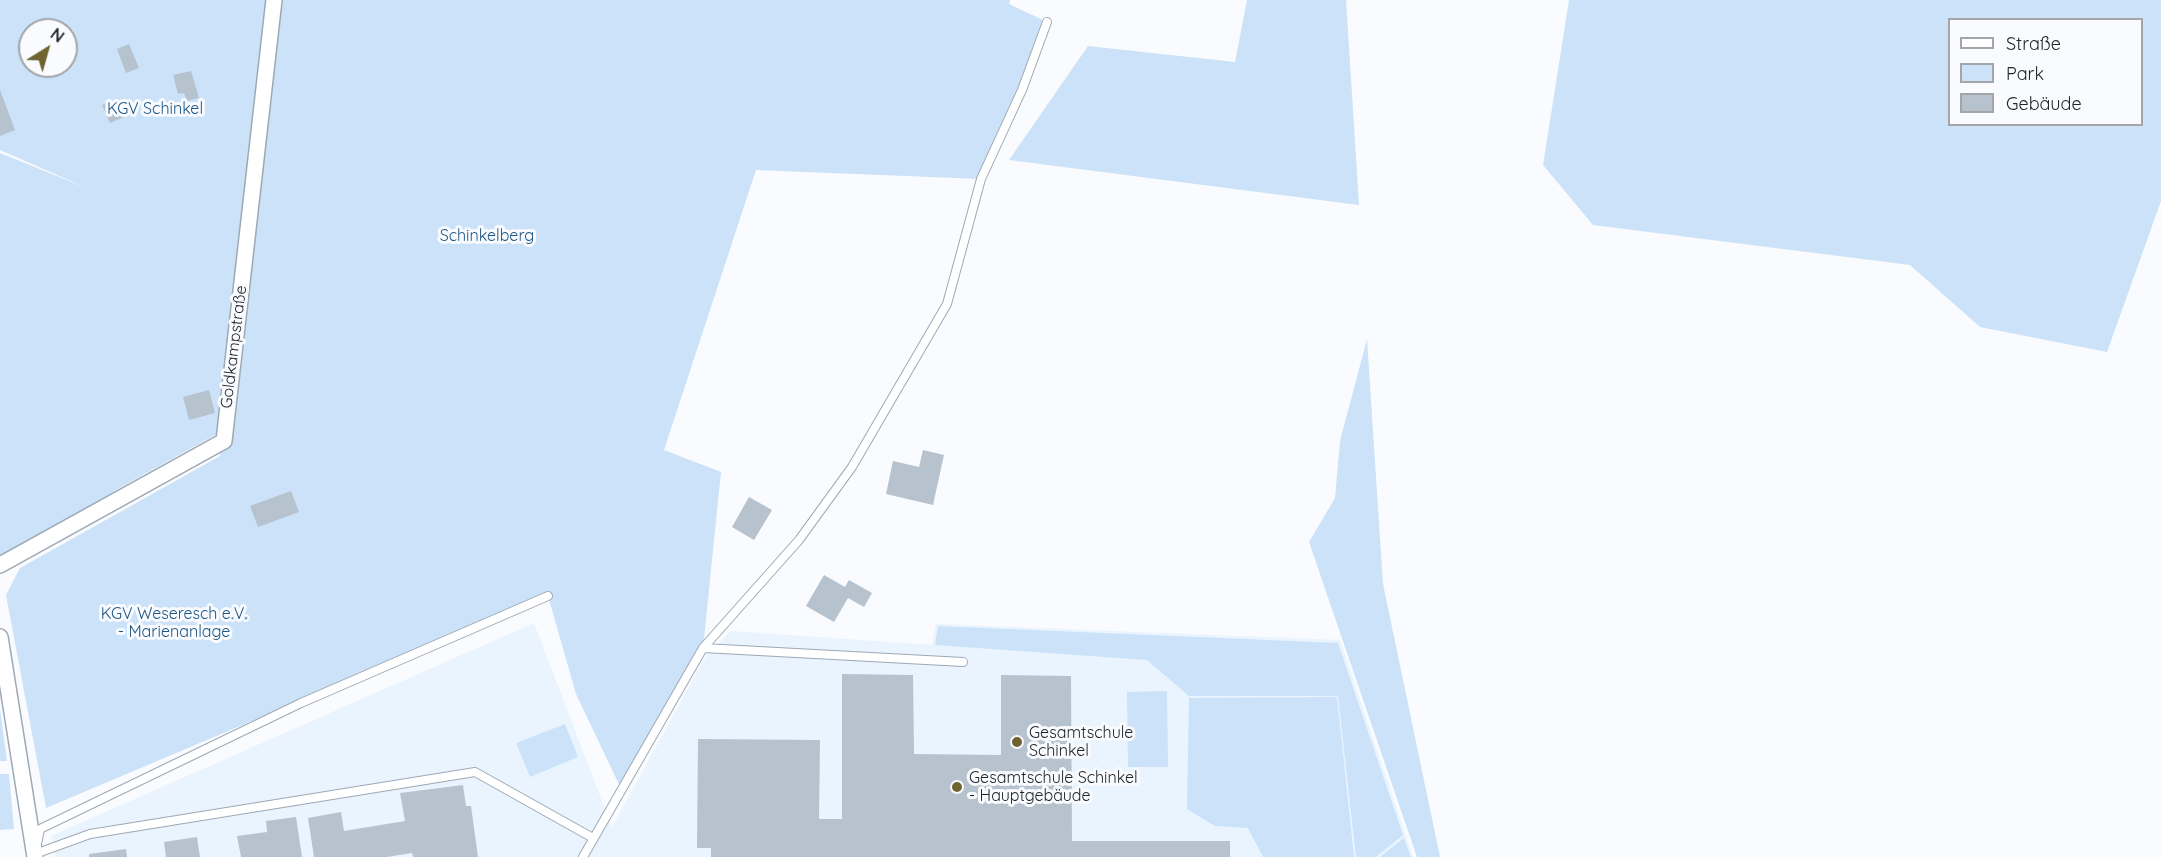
<!DOCTYPE html>
<html>
<head>
<meta charset="utf-8">
<style>
  body { margin:0 }
  #map { position:relative; width:2161px; height:857px; overflow:hidden; background:#f9fbfe; font-family:Quicksand,sans-serif }
  canvas { display:block }
  .legend { position:absolute; left:1948px; top:18px; width:195px; height:108px; box-sizing:border-box; background:#f9fbfe; border:2px solid #a3a5a9; margin:0; padding:8px 10px; list-style:none; font-size:18px; color:#21252a }
  .legend li { display:flex; align-items:center; gap:12px; height:30px }
  .legend b { width:30px; border:2px solid #a3a5a9 }
  .north { position:absolute; left:18px; top:18px; width:60px; height:60px; box-sizing:border-box; background:#f9fbfe; border:2px solid #a3a5a9; border-radius:50%; rotate:37deg; font-size:16px; font-weight:700; line-height:24px; text-align:center; color:#21252a }
  .north::after { content:''; display:block; margin:auto; width:21px; height:27px; background:#6f6430; clip-path:polygon(50% 0,100% 100%,50% 72%,0 100%) }
</style>
</head>
<body>
<div id="map">
<canvas width="2161" height="857"></canvas>
<ul class="legend">
<li><b style="height:8px;background:#fff"></b>Straße</li>
<li><b style="height:16px;background:#cbe2f8"></b>Park</li>
<li><b style="height:16px;background:#b6c2ce"></b>Gebäude</li>
</ul>
<div class="north">N</div>
</div>
<script>
const g = document.querySelector('canvas').getContext('2d');
g.lineJoin = 'round';
function fillPath(path, color) {
  g.fillStyle = color;
  g.fill(path, 'evenodd');
}
function toPath(rows) {
  const path = new Path2D();
  for (const r of rows) {
    path.moveTo(r[0], r[1]);
    for (let i = 2; i < r.length; i += 2) path.lineTo(r[i], r[i + 1]);
  }
  return path;
}
function stroke(path, color, width, dash) {
  g.strokeStyle = color;
  g.lineWidth = width;
  g.lineCap = dash ? 'butt' : 'round';
  g.setLineDash(dash || []);
  g.stroke(path);
}
function label(font, color, halo, rows, align = 'center') {
  g.font = font + ' Quicksand,sans-serif';
  g.lineWidth = 6;
  g.setLineDash([]);
  g.textBaseline = 'middle';
  g.strokeStyle = halo;
  g.fillStyle = color;
  for (const [text, x, y, turn = 0] of rows) {
    g.save();
    g.translate(x, y);
    g.rotate((+turn || 0) * Math.PI / 180);
    g.textAlign = isNaN(turn) ? turn : align;
    if (halo) g.strokeText(text, 0, 0);
    g.fillText(text, 0, 0);
    g.restore();
  }
}
fillPath(toPath([
  [534,623,612,827,706,656,731,631,932,645,936,624,1340,640,1413,857,55,857,51,836]
]), '#e9f4ff');
fillPath(toPath([
  [0,0,266,0,217,434,123,486,0,561,0,153,89,189,0,150],
  [30,30,66,30,66,66,30,66],
  [279,0,1010,0,1009,4,1047,22,981,179,756,170,664,450,721,472,703,648,624,795,576,694,548,596,46,808,6,595,20,568,220,456],
  [1247,0,1346,0,1359,205,1009,160,1088,46,1235,62],
  [1569,0,2161,0,2161,201,2107,352,1980,327,1910,265,1593,225,1543,165],
  [1950,20,2142,20,2142,124,1950,124],
  [1367,339,1383,584,1440,857,1417,857,1309,542,1335,498,1340,441],
  [938,626,1338,643,1403,835,1376,857,1356,857,1338,696,1189,696,1147,660,935,645],
  [1167,691,1168,767,1128,767,1127,692],
  [1337,697,1354,857,1263,857,1248,828,1215,826,1187,809,1189,698],
  [0,709,7,761,0,761],
  [565,724,578,757,530,777,516,743],
  [0,774,9,774,14,829,0,830],
  [1404,838,1411,857,1380,857]
]), '#cbe2f8');
fillPath(toPath([
  [129,44,139,68,126,73,117,49],
  [191,71,199,98,187,101,184,93,178,94,173,75],
  [0,90,15,130,0,136],
  [117,100,124,117,110,123,102,105],
  [209,390,215,413,189,420,183,397],
  [923,450,944,455,933,505,886,494,893,461,919,467],
  [291,491,299,512,258,527,250,506],
  [749,497,772,510,754,540,732,527],
  [824,575,845,587,849,580,872,593,864,607,848,598,834,622,806,606],
  [842,674,913,675,914,754,1001,755,1001,675,1071,676,1072,841,1230,841,1230,857,711,857,711,848,697,848,698,739,820,740,819,819,842,819],
  [463,785,466,806,471,806,478,857,413,857,412,853,387,857,314,857,308,818,341,812,344,831,405,821,400,793],
  [296,817,302,857,241,857,237,836,267,832,266,821],
  [197,837,200,857,166,857,164,842],
  [126,849,127,857,89,857,89,854]
]), '#b6c2ce');
const lane = toPath([
  [703,648,963,662],
  [37,844,40,829,301,703,548,596],
  [35,854,90,834,475,772,593,838],
  [583,857,703,648,799,540,852,467,947,304,981,179,1022,90,1047,22]
]);
const street = toPath([
  [0,565,224,441,274,0],
  [0,637,35,857]
]);
stroke(lane, '#9da9b4', 10);
stroke(street, '#9da9b4', 18);
stroke(lane, '#fff', 8);
stroke(street, '#fff', 15);
for (const [x, y, r, color] of [
  [1017,742,6,"#6f6430"],
  [957,787,6,"#6f6430"]
]) {
  const dot = new Path2D();
  dot.arc(x, y, r, 0, 2 * Math.PI);
  g.fillStyle = color;
  g.fill(dot);
  stroke(dot, '#f9fbfe', 2);
}
label('16px', '#1d5684', '#f9fbfe', [
  ["KGV Schinkel",155,109],
  ["Schinkelberg",487,236],
  ["KGV Weseresch e.V.",174,614],
  ["- Marienanlage",174,632]
]);
label('16px', '#21252a', '#f9fbfe', [
  ["Goldkampstraße",234,347,-83]
]);
label('16px', '#21252a', '#f9fbfe', [
  ["Gesamtschule",1029,733],
  ["Schinkel",1029,751],
  ["Gesamtschule Schinkel",969,778],
  ["- Hauptgebäude",969,796]
], 'left');
</script>
</body>
</html>
